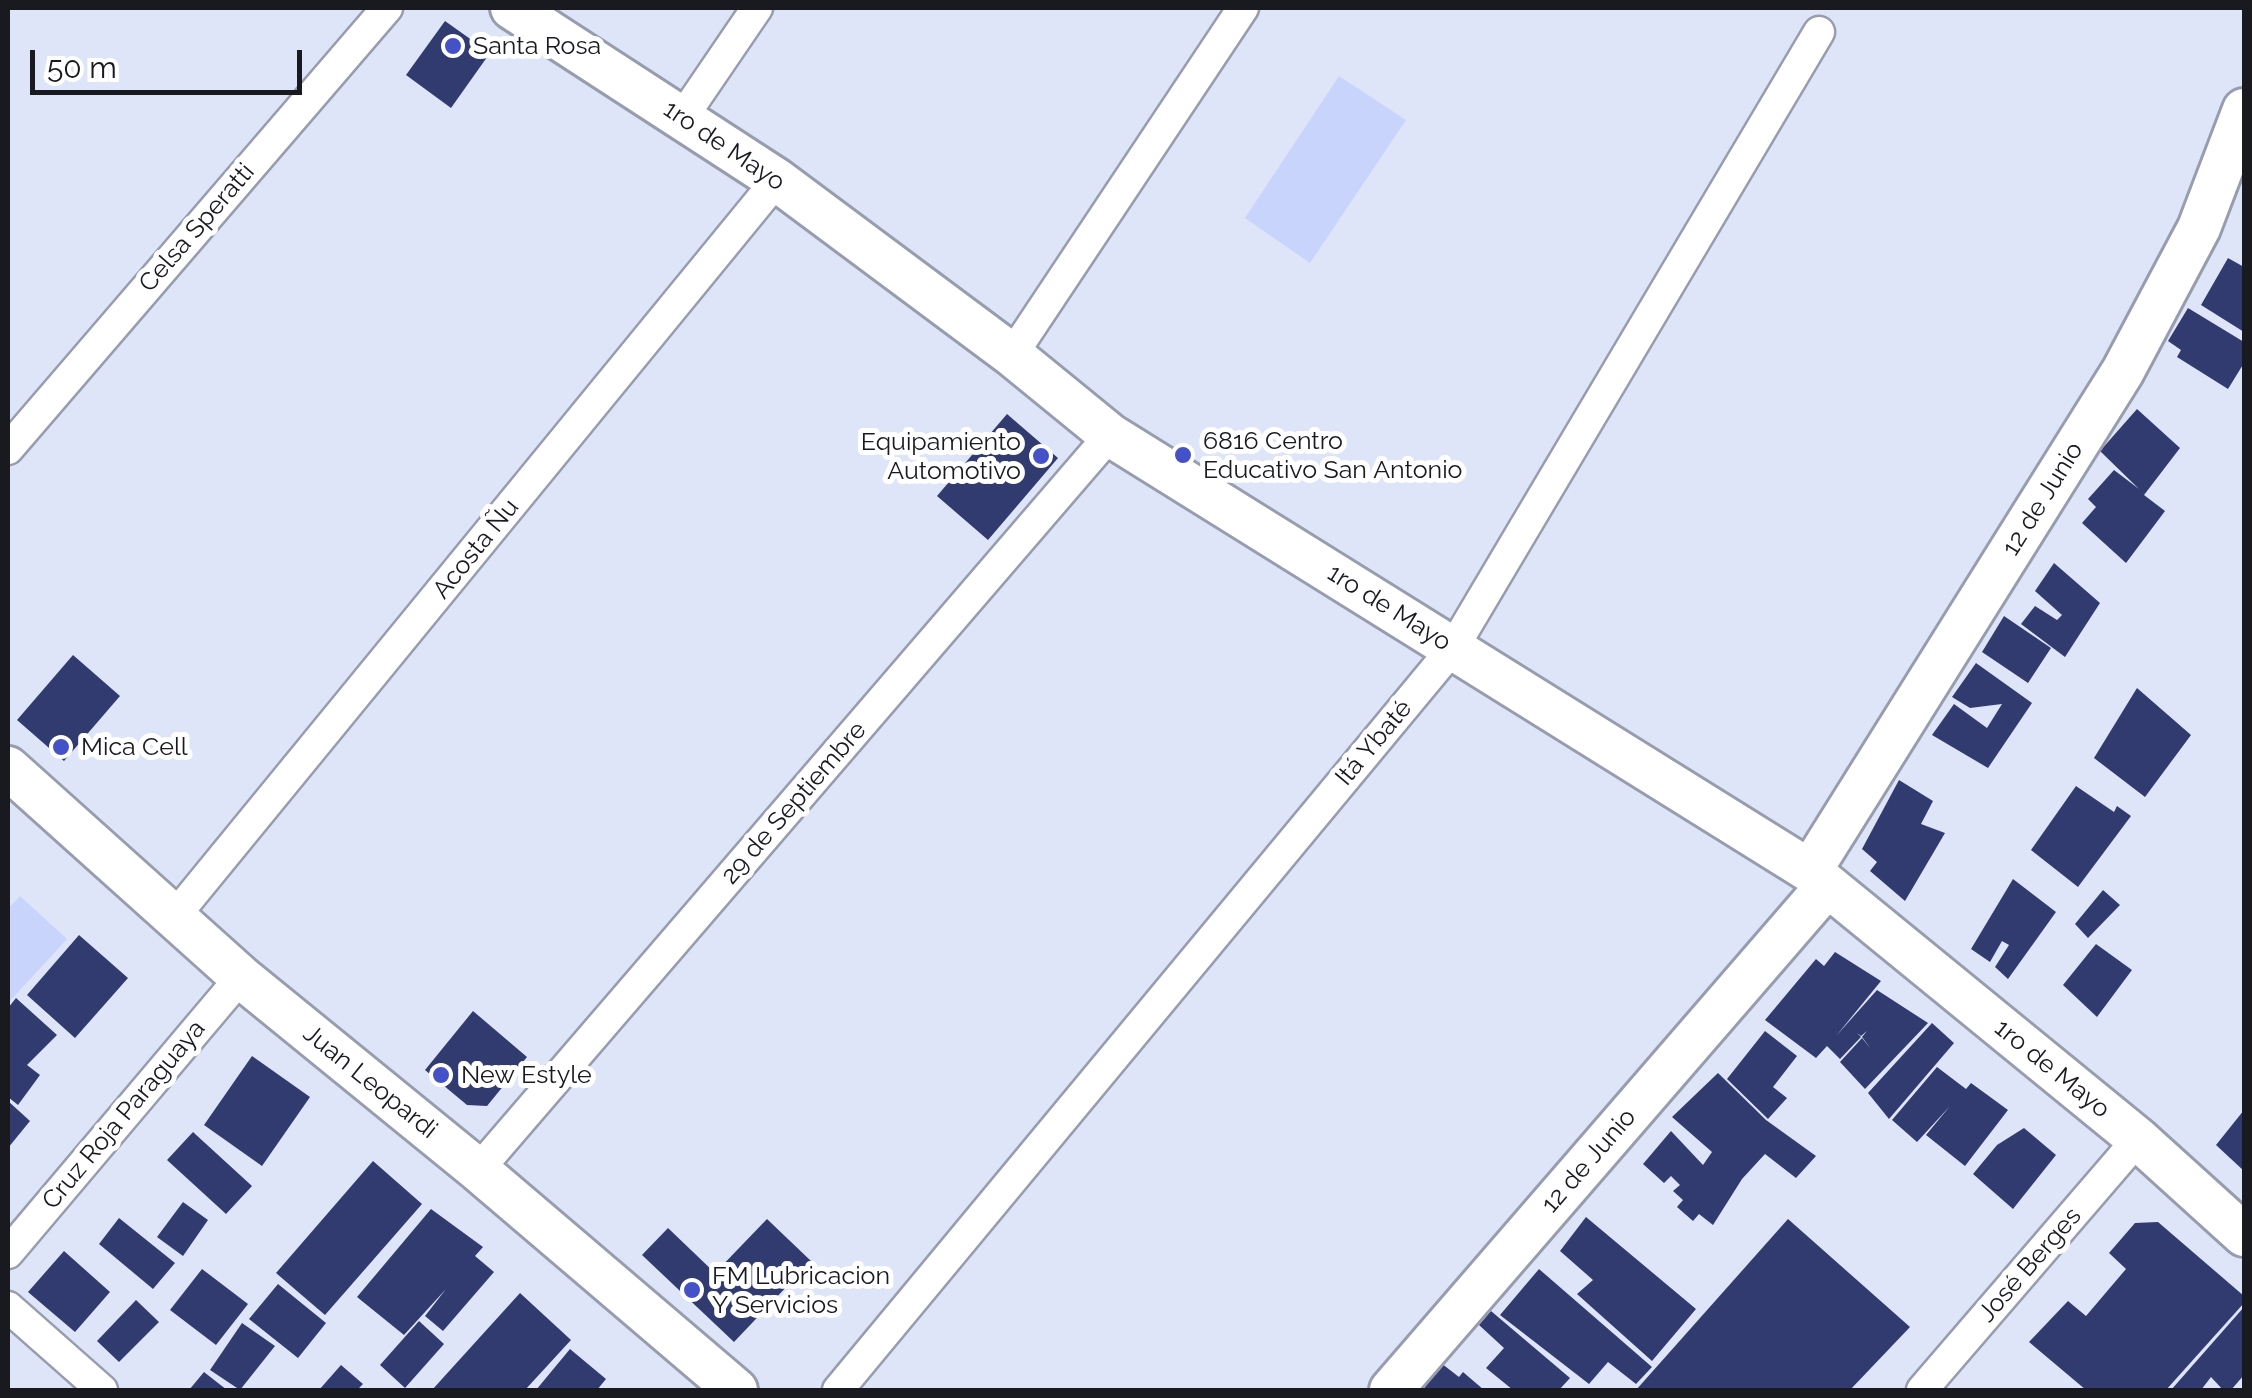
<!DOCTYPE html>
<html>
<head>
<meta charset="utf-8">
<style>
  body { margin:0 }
  #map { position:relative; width:2252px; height:1398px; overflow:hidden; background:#dfe5f8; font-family:Raleway,sans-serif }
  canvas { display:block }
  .frame { position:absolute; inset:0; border:10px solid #181a20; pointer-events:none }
  .scale { position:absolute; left:30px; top:50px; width:272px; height:45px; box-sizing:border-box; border:5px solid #181a20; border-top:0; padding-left:12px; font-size:30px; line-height:35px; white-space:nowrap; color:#181a20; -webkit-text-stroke:8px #fff; paint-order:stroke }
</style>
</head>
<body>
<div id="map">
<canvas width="2252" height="1398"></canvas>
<div class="frame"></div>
<div class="scale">50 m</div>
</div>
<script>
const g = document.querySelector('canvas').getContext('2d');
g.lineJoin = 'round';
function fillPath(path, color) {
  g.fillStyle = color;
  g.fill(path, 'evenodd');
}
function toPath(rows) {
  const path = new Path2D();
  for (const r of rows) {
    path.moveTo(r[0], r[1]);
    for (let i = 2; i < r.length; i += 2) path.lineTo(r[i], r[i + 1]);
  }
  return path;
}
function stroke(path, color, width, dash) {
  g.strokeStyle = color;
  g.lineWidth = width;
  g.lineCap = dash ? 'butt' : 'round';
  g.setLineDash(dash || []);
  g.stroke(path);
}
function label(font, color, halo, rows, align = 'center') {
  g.font = font + ' Raleway,sans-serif';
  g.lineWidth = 10;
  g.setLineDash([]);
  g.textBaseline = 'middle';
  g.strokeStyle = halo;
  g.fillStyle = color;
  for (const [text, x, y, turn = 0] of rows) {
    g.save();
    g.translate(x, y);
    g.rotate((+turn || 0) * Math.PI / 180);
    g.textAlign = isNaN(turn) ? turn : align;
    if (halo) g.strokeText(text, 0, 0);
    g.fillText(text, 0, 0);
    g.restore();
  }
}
fillPath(toPath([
  [1339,76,1406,120,1310,263,1245,218],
  [20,896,67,939,8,1003,8,909]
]), '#c8d4fc');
fillPath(toPath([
  [445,21,490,53,451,108,406,75],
  [2228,258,2244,267,2244,332,2201,305],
  [2188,308,2244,342,2244,363,2228,389,2177,357,2181,350,2168,341],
  [2137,409,2180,448,2144,495,2165,511,2126,563,2082,523,2096,507,2088,499,2114,470,2139,489,2100,451],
  [1007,414,1058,458,988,540,937,496],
  [2054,563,2100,603,2065,657,2021,624,2035,606,2057,620,2062,615,2035,591],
  [2004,616,2051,648,2028,683,1982,652],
  [73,655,120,696,64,761,17,720],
  [1976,663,2032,703,1988,768,1932,735,1954,704,1987,728,2002,704,1970,708,1952,697],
  [2137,688,2191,735,2145,797,2094,758],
  [1899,780,1933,801,1921,824,1945,833,1905,901,1870,871,1877,862,1862,849],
  [2076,786,2114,812,2117,806,2131,816,2078,887,2031,850],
  [2013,879,2056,912,2008,979,1995,967,2009,945,2002,941,1990,962,1971,949],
  [2103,890,2120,905,2088,938,2075,924],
  [79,935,128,978,75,1038,27,995],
  [2096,944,2132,970,2097,1017,2063,985],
  [1835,952,1881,981,1836,1036,1877,990,1928,1023,1865,1089,1840,1062,1862,1038,1871,1049,1862,1037,1867,1031,1861,1036,1857,1033,1861,1037,1840,1059,1827,1046,1816,1058,1765,1020,1816,959,1824,966],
  [16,998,57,1035,27,1065,40,1075,18,1105,8,1097,8,1008],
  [473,1011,527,1057,487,1106,467,1105,425,1070],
  [1932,1023,1954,1043,1889,1119,1868,1093],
  [1765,1031,1797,1056,1773,1087,1787,1098,1768,1119,1727,1079],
  [252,1056,310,1097,262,1166,204,1125],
  [1937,1067,1966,1089,1971,1083,2008,1110,1965,1166,1926,1135,1950,1106,1917,1142,1892,1120],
  [1718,1073,1766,1120,1816,1156,1796,1178,1765,1154,1742,1179,1713,1225,1699,1214,1693,1221,1677,1207,1683,1200,1673,1191,1680,1185,1671,1176,1664,1183,1643,1164,1671,1131,1703,1165,1712,1152,1672,1117],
  [8,1101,30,1121,8,1148],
  [2244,1110,2244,1171,2216,1145],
  [2024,1128,2056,1155,2013,1209,1973,1174,1997,1145],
  [193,1132,252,1186,226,1214,167,1160],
  [373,1161,422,1204,325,1315,276,1273],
  [183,1202,208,1220,183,1256,157,1237],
  [431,1209,483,1247,475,1256,494,1272,443,1331,425,1316,446,1289,404,1335,357,1297],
  [1586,1217,1696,1309,1652,1361,1577,1294,1593,1280,1560,1251],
  [119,1218,175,1263,153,1289,99,1244],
  [767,1219,811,1261,734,1342,642,1255,668,1228,715,1273],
  [1788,1219,1910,1327,1850,1390,1636,1390],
  [2158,1222,2244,1296,2244,1303,2166,1390,2086,1390,2029,1342,2068,1301,2086,1316,2126,1269,2109,1253,2135,1223],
  [64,1251,110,1292,75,1332,28,1292],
  [202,1269,248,1304,216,1345,170,1310],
  [1539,1269,1652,1367,1636,1384,1608,1362,1589,1384,1500,1315],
  [278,1284,326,1323,298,1358,249,1319],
  [520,1293,571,1340,525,1390,432,1390],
  [136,1300,159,1322,119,1362,97,1341],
  [2244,1307,2244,1375,2231,1390,2223,1390,2211,1377,2201,1390,2171,1390],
  [1491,1311,1570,1378,1559,1390,1513,1390,1486,1368,1504,1348,1479,1325],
  [419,1321,444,1344,405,1388,380,1365],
  [242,1323,275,1346,240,1390,210,1370],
  [570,1349,606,1379,597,1390,536,1390],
  [1441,1363,1459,1377,1463,1372,1484,1390,1423,1390],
  [341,1365,363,1384,357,1390,319,1390],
  [204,1372,227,1390,189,1390]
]), '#313b70');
const street = toPath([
  [682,118,757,8],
  [1012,355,1243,8],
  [8,449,387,8],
  [174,917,777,180],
  [478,1170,1110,435],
  [8,1253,241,977],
  [8,1307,102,1390],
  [838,1390,1453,648,1819,32],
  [1922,1390,2138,1139]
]);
const secondary = toPath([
  [512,8,777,180,1012,355,1110,435,1810,871,2138,1139,2244,1235],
  [8,768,241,977,478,1170,736,1390],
  [1810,871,2123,371,2199,228,2244,110],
  [1391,1390,1827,886]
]);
stroke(street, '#979cae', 35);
stroke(secondary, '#979cae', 48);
stroke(street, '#fff', 30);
stroke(secondary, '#fff', 42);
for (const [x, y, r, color] of [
  [453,46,10,"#4552c7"],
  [1183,455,10,"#4552c7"],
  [1041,456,10,"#4552c7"],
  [61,747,10,"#4552c7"],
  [441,1075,10,"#4552c7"],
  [692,1290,10,"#4552c7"]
]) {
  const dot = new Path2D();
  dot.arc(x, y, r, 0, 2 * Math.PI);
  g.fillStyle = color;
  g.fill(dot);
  stroke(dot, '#fff', 4);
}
label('25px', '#181a20', '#fff', [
  ["Santa Rosa",473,46],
  ["6816 Centro",1203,441],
  ["Educativo San Antonio",1203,470],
  ["Equipamiento",1021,442,"right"],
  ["Automotivo",1021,471,"right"],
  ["Mica Cell",81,747],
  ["New Estyle",461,1075],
  ["FM Lubricacion",712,1276],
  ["Y Servicios",712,1305]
], 'left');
label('25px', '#181a20', '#fff', [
  ["1ro de Mayo",724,146,34],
  ["Celsa Speratti",197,228,-49],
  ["12 de Junio",2043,499,-58],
  ["Acosta Ñu",476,549,-51],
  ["1ro de Mayo",1389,608,32],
  ["Itá Ybaté",1374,743,-50],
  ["29 de Septiembre",794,803,-49],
  ["1ro de Mayo",2052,1069,39],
  ["Juan Leopardi",370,1082,39],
  ["Cruz Roja Paraguaya",124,1115,-50],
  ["12 de Junio",1589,1161,-49],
  ["José Berges",2030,1265,-49]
]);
</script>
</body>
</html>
